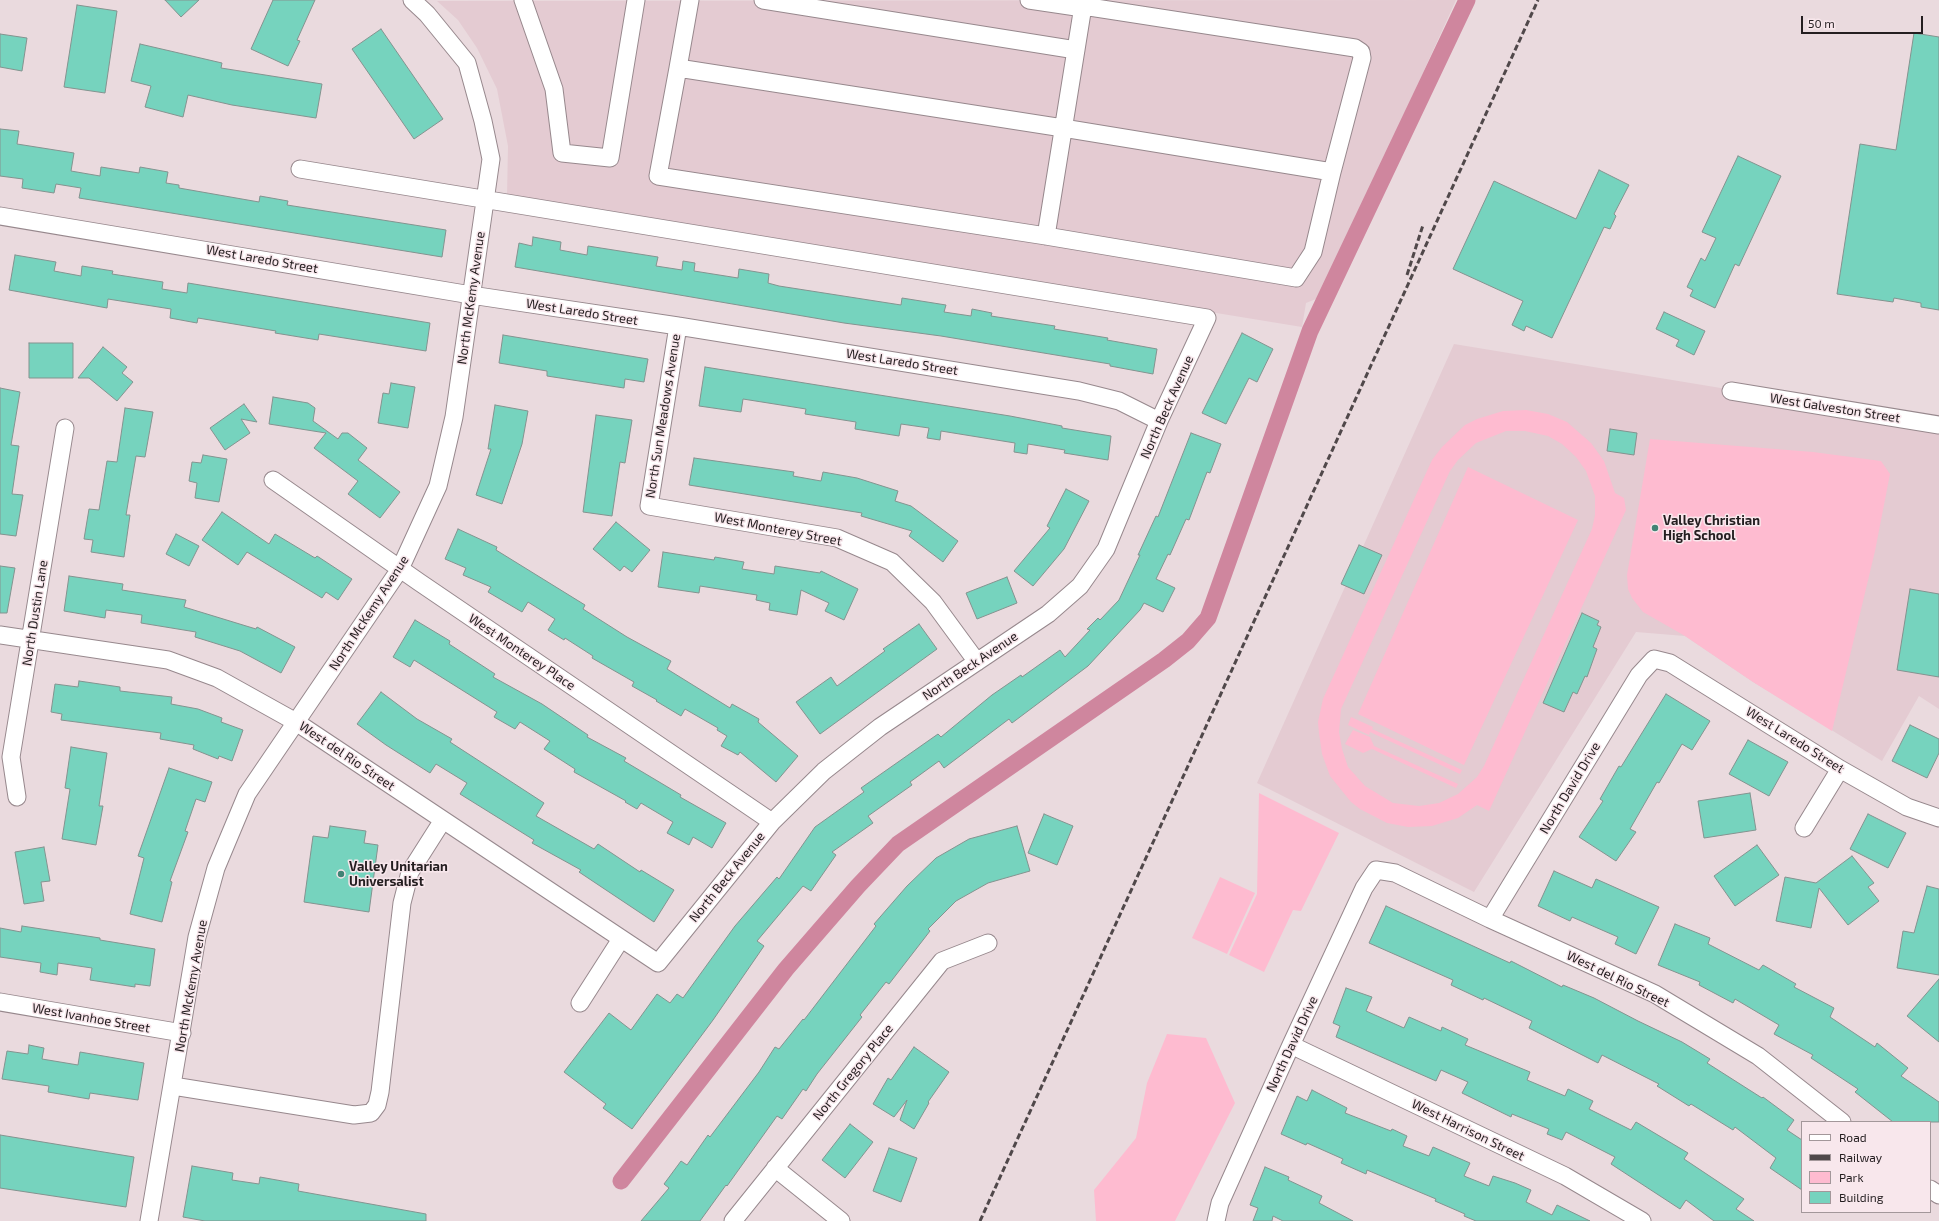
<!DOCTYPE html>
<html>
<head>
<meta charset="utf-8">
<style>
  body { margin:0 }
  #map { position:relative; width:1939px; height:1221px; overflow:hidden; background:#eadade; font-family:"Exo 2",sans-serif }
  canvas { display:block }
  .legend { position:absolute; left:1801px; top:1121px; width:130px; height:92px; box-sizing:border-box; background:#f8e7ec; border:1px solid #a3979a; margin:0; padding:5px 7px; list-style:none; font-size:12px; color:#241e20 }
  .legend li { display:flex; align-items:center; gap:8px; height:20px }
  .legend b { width:20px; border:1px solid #a3979a }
  .scale { position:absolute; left:1801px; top:16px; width:122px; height:18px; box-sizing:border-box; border:2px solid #241e20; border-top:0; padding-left:5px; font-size:12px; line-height:14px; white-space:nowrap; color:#241e20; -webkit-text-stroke:3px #f8e7ec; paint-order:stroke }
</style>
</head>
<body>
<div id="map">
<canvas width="1939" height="1221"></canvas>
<ul class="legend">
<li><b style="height:5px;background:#fff"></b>Road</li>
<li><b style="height:5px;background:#50484a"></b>Railway</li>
<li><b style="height:11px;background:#febbd0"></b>Park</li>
<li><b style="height:11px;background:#76d3be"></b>Building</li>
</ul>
<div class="scale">50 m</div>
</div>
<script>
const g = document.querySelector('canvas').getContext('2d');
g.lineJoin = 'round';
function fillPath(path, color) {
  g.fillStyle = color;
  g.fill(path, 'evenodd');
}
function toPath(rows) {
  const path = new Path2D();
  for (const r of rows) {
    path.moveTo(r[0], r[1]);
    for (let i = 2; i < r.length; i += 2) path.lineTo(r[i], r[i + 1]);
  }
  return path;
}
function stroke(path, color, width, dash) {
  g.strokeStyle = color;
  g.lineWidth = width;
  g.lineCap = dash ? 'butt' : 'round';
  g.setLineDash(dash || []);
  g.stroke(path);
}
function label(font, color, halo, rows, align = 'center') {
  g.font = font + ' "Exo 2",sans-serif';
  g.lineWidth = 3;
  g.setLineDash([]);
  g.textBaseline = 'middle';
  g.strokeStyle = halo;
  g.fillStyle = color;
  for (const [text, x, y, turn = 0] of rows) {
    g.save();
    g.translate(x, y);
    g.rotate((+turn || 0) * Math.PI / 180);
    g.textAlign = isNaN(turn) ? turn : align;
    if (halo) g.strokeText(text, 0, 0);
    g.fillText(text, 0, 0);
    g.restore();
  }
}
fillPath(toPath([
  [1456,0,1321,297,1306,303,1302,327,507,197,508,146,497,89,477,48,458,20,437,1],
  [1454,344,1939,424,1939,709,1919,696,1882,761,1753,682,1685,636,1636,632,1474,892,1257,783]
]), '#e4cbd2');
fillPath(toPath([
  [1526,410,1548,414,1567,422,1591,443,1604,461,1615,493,1624,498,1626,510,1489,811,1477,805,1458,818,1432,826,1408,827,1387,823,1360,809,1351,802,1330,776,1322,754,1319,733,1318,722,1323,699,1432,460,1442,447,1465,425,1477,419,1503,411],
  [1506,431,1525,431,1548,436,1562,444,1576,457,1586,471,1595,496,1595,515,1592,529,1484,766,1477,777,1458,794,1439,803,1419,806,1393,803,1365,786,1348,767,1342,749,1339,732,1341,709,1450,471,1458,460,1476,443],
  [1650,439,1813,452,1881,461,1890,474,1875,551,1832,731,1753,682,1685,636,1643,612,1632,598,1628,589,1627,575],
  [1468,467,1578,520,1464,765,1358,714],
  [1351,717,1373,727,1372,729,1462,770,1460,774,1370,732,1369,735,1348,725],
  [1353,730,1370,737,1374,746,1458,784,1456,788,1372,749,1363,753,1345,744],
  [1259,793,1339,833,1301,911,1293,910,1264,972,1229,955,1257,894],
  [1220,877,1255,893,1227,954,1192,938],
  [1167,1034,1206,1038,1235,1103,1175,1221,1096,1221,1094,1190,1136,1138,1147,1083]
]), '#febbd0');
stroke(toPath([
  [621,1181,786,969,858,886,898,844,1164,660,1188,641,1208,618,1310,331,1467,0]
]), '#cf869e', 17);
const building = toPath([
  [165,0,199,0,181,17,165,0],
  [273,0,315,0,297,40,300,41,288,66,251,49,273,0],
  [77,5,117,11,105,93,64,87,77,5],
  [381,29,443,119,414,139,352,49,381,29],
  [1914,33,1939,37,1939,310,1921,307,1921,303,1894,298,1893,302,1837,294,1860,144,1896,150,1914,33],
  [0,34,27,38,22,71,0,67,0,34],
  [140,44,222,63,221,68,322,84,316,118,232,105,188,95,183,117,145,107,151,86,131,81,140,44],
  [0,129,19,131,17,144,74,153,71,171,100,176,101,167,139,173,140,167,168,172,166,183,179,185,179,188,259,202,260,196,288,201,287,205,446,230,442,257,79,198,81,188,56,184,54,193,22,188,23,179,0,176,0,129],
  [1738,156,1781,176,1739,266,1735,264,1715,308,1690,296,1693,290,1687,287,1701,258,1705,261,1716,238,1702,232,1738,156],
  [1599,170,1629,185,1614,214,1616,216,1610,229,1604,227,1552,338,1526,326,1524,331,1512,325,1523,301,1453,269,1494,181,1576,219,1599,170],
  [533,237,561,242,560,250,587,255,588,246,658,257,656,266,682,270,683,261,695,263,694,271,738,278,739,269,769,274,768,283,779,286,901,305,902,298,946,305,944,312,971,316,972,309,992,313,991,316,1055,326,1054,329,1108,338,1107,340,1157,349,1153,374,1110,366,1110,364,941,336,844,323,515,267,519,243,532,246,533,237],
  [15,255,56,262,54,271,81,276,82,266,113,271,112,274,163,282,162,289,187,293,188,283,430,323,426,351,319,334,318,340,275,333,276,331,198,318,197,323,170,318,171,309,108,299,107,308,9,290,15,255],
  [1664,312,1705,331,1694,355,1676,346,1679,340,1656,329,1664,312],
  [1242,333,1273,349,1257,382,1249,378,1226,424,1202,413,1242,333],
  [503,335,648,359,644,382,625,379,624,388,547,376,547,371,499,363,503,335],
  [29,343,73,343,73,378,29,378,29,343],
  [103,347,127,367,122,373,133,382,117,401,89,378,78,378,103,347],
  [705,367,1010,416,1062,426,1062,428,1111,436,1108,460,1064,453,1065,450,1028,444,1027,454,1014,452,1015,443,941,431,940,440,927,438,929,428,901,424,899,436,855,429,856,422,805,414,806,409,743,399,741,412,699,406,705,367],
  [391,383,415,387,408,428,378,423,383,393,389,394,391,383],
  [0,388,20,392,11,445,19,446,12,494,23,495,16,536,0,534,0,388],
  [273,397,308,403,315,408,313,421,338,439,342,433,348,433,367,448,358,460,400,492,380,518,348,494,358,481,314,448,326,433,269,424,273,397],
  [244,404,257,422,241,419,250,433,225,450,210,428,244,404],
  [495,405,528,411,522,444,502,504,476,495,491,449,488,449,495,405],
  [125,408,153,412,145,457,136,456,126,515,130,515,124,557,91,552,93,540,84,539,89,509,99,510,107,461,117,462,125,408],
  [596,415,632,420,625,463,620,462,612,516,583,512,596,415],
  [1610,429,1637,433,1634,455,1607,451,1610,429],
  [1191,433,1221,444,1210,473,1207,472,1189,520,1186,519,1170,555,1168,554,1156,579,1175,588,1163,612,1144,603,1140,610,1088,666,1012,723,1009,719,944,768,939,761,910,782,912,785,868,816,873,823,832,852,836,855,811,891,803,886,757,941,764,946,713,1020,632,1129,603,1108,606,1104,564,1072,609,1013,631,1030,657,994,670,1003,677,994,683,998,735,926,777,877,779,879,815,827,864,792,861,788,938,734,941,737,992,695,1021,675,1022,677,1060,650,1065,657,1090,630,1087,629,1098,618,1100,620,1119,600,1140,555,1138,555,1156,516,1158,517,1191,433],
  [203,455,227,459,219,502,195,498,197,483,189,481,192,462,201,463,203,455],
  [694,458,794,472,793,476,821,481,823,472,857,478,898,491,895,501,911,506,958,541,943,562,909,536,912,531,861,516,862,513,689,485,694,458],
  [1066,489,1089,501,1064,549,1033,586,1014,571,1050,528,1047,526,1066,489],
  [222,512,269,544,275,534,315,558,317,556,352,579,338,600,326,592,322,598,247,552,238,565,202,540,222,512],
  [616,522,650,550,632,572,624,566,620,571,593,549,616,522],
  [458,529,497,547,496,550,585,605,583,609,627,637,671,661,667,669,730,708,732,704,759,719,758,722,798,756,776,782,740,752,738,755,721,746,727,736,717,730,718,728,685,709,681,716,656,701,657,700,632,686,634,682,592,658,593,656,565,638,564,640,548,630,555,619,528,602,522,612,488,592,491,587,463,575,466,568,445,559,458,529],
  [176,534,199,546,189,566,166,554,176,534],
  [1359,545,1382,555,1364,594,1341,584,1359,545],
  [663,552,714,560,715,557,744,562,742,569,774,574,775,566,820,573,821,571,858,589,844,620,825,611,829,603,801,590,797,615,769,610,770,603,756,600,757,595,700,586,699,593,658,587,663,552],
  [0,566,15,568,7,613,0,613,0,566],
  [69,576,123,584,122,590,186,600,184,607,256,629,257,627,295,647,281,673,240,651,195,637,196,632,141,623,142,615,106,610,105,618,64,611,69,576],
  [1007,577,1017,603,977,619,966,593,1007,577],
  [1910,589,1939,594,1939,677,1897,670,1910,589],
  [1582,613,1599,621,1597,625,1601,627,1593,647,1597,649,1587,677,1585,676,1577,694,1573,692,1564,712,1543,703,1582,613],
  [415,620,450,641,449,644,495,674,493,677,542,704,588,735,587,737,626,758,624,761,681,795,680,797,726,823,712,848,693,837,689,845,667,833,673,822,641,803,637,809,625,802,626,801,574,772,575,769,544,749,550,741,520,722,515,729,494,717,497,712,414,660,410,667,393,657,415,620],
  [919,624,937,649,820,734,796,702,831,677,837,686,885,651,883,649,919,624],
  [79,681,120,687,120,691,172,697,171,704,198,709,222,718,221,722,243,730,232,761,219,756,218,759,193,749,194,745,160,739,161,733,61,720,62,714,51,712,55,684,78,687,79,681],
  [381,692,417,719,452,739,450,742,544,803,536,816,594,849,598,844,640,872,641,870,674,890,654,922,579,872,581,870,532,843,534,840,460,794,467,783,436,764,430,773,386,745,357,724,381,692],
  [1666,694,1710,721,1692,750,1682,744,1659,783,1657,782,1630,829,1636,832,1616,861,1579,837,1603,801,1600,799,1619,766,1621,767,1666,694],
  [1910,725,1939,739,1939,753,1927,778,1892,761,1910,725],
  [1748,740,1788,762,1769,796,1729,774,1748,740],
  [71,747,107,753,99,806,103,806,96,845,62,839,70,789,65,788,71,747],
  [169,768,212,782,205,802,196,799,185,831,188,832,170,881,172,882,162,922,130,914,144,858,138,856,169,768],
  [1750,793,1756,830,1704,838,1698,801,1750,793],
  [1044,814,1073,826,1057,865,1028,853,1044,814],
  [1868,814,1906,833,1888,868,1850,849,1868,814],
  [330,826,366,831,364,843,378,845,369,912,304,902,313,836,328,838,330,826],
  [1017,826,1030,871,988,883,956,901,928,929,930,931,889,984,886,982,860,1015,862,1017,817,1074,806,1091,803,1089,782,1119,777,1116,727,1186,726,1185,700,1221,641,1221,669,1188,664,1184,681,1161,687,1165,708,1135,710,1137,759,1072,775,1047,779,1049,803,1019,804,1020,876,926,874,924,907,886,936,858,969,839,1017,826],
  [1757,845,1779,875,1735,906,1714,876,1757,845],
  [44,847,50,881,41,882,44,901,24,904,15,852,44,847],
  [1852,856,1874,883,1868,887,1879,901,1848,925,1819,888,1811,928,1776,921,1785,877,1816,883,1852,856],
  [1554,871,1592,888,1596,879,1659,907,1636,954,1615,944,1618,937,1572,917,1570,921,1538,906,1554,871],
  [1927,886,1939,889,1939,975,1897,968,1903,931,1914,933,1927,886],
  [1386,906,1510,963,1511,961,1562,987,1563,985,1594,998,1638,1021,1682,1042,1710,1059,1707,1063,1762,1098,1763,1097,1794,1120,1787,1130,1802,1140,1802,1190,1770,1168,1776,1158,1735,1127,1733,1130,1691,1104,1689,1106,1657,1086,1659,1084,1602,1055,1598,1063,1529,1028,1532,1021,1484,998,1483,1000,1451,985,1453,980,1369,943,1386,906],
  [1675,924,1710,938,1708,944,1759,970,1763,965,1796,984,1794,987,1834,1008,1830,1017,1875,1047,1877,1043,1908,1068,1901,1076,1939,1102,1939,1122,1893,1122,1855,1092,1858,1089,1811,1058,1813,1055,1774,1034,1779,1025,1735,999,1733,1003,1699,985,1700,982,1658,965,1675,924],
  [22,926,100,938,100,940,155,949,150,986,135,984,135,987,90,980,92,968,58,963,57,975,40,972,41,963,0,957,0,928,21,932,22,926],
  [1939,979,1939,1042,1907,1016,1939,979],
  [1346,988,1372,997,1366,1011,1404,1028,1409,1017,1441,1031,1442,1027,1468,1039,1465,1045,1530,1072,1527,1080,1565,1096,1568,1089,1593,1101,1589,1109,1631,1130,1636,1122,1688,1153,1684,1159,1744,1199,1736,1209,1754,1221,1714,1221,1686,1200,1680,1209,1611,1164,1615,1157,1566,1132,1562,1140,1547,1134,1549,1129,1512,1114,1511,1117,1462,1093,1468,1082,1441,1070,1436,1081,1336,1037,1340,1026,1333,1023,1346,988],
  [29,1045,44,1048,42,1059,78,1065,80,1052,144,1063,138,1100,90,1093,89,1099,48,1092,49,1086,2,1079,7,1051,28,1054,29,1045],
  [914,1047,949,1072,928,1102,929,1103,914,1129,900,1120,907,1100,894,1117,873,1104,888,1078,891,1080,914,1047],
  [1312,1090,1347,1108,1345,1113,1391,1131,1392,1129,1407,1136,1403,1146,1429,1156,1433,1147,1470,1163,1464,1176,1489,1186,1493,1176,1515,1183,1531,1190,1526,1202,1552,1215,1557,1205,1590,1221,1476,1221,1464,1216,1465,1214,1435,1201,1436,1199,1367,1170,1366,1174,1341,1163,1343,1159,1307,1143,1306,1145,1281,1134,1297,1096,1307,1101,1312,1090],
  [850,1124,873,1142,845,1178,822,1160,850,1124],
  [0,1135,134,1157,126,1207,0,1188,0,1135],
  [889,1148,917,1158,901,1202,873,1191,889,1148],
  [192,1166,233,1173,232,1180,259,1184,260,1177,299,1184,298,1191,426,1214,426,1221,205,1221,183,1217,192,1166],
  [1265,1167,1289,1177,1288,1180,1322,1196,1319,1203,1353,1221,1283,1221,1273,1216,1272,1221,1253,1221,1258,1208,1250,1205,1265,1167]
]);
fillPath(building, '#76d3be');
stroke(building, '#83938f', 1);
const minor = toPath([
  [523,0,554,89,562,153,610,158,636,0],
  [763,0,1076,50],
  [1029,0,1083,8],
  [1083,6,1355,48,1361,52,1362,58,1332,172],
  [678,68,1063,128,1332,172,1313,252,1296,278,1046,236,658,176,678,68],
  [678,68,690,0],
  [0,216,471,295,678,326,1079,391,1119,401,1159,421],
  [1046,236,1084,0],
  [678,326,649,506,837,538,892,562,933,602,977,662],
  [1731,391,1939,425],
  [273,480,419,582,772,822],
  [0,635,168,660,217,678,296,722,658,963,772,822,824,771,880,727,1048,614,1080,586,1106,549,1159,421,1207,318,300,169],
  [17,797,11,757,65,428],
  [1804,828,1840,769],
  [1490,919,1639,675,1654,659,1670,663,1840,769,1907,807,1939,818],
  [0,1002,182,1033],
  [580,1003,621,939],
  [1291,1045,1565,1176,1642,1221],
  [173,1086,354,1115,371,1113,377,1105,380,1092,402,903,410,872,443,820],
  [775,1168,841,1221],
  [1930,1189,1939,1195],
  [149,1221,197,937,216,868,247,794,400,569,438,486,454,417,491,159,483,121,467,63,427,14,412,0],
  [733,1221,942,961,988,943],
  [1216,1221,1220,1203,1291,1045,1364,888,1376,870,1395,873,1490,919,1655,994,1758,1056,1842,1122]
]);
stroke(minor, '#97888d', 19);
stroke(minor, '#fff', 17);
stroke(toPath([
  [1407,275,1423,225],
  [980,1221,1538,0]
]), '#50484a', 3, [6, 3]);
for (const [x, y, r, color] of [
  [1655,528,4,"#418375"],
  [341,874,4,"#418375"]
]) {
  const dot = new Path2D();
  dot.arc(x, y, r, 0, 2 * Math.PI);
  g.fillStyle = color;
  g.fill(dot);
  stroke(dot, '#f8e7ec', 1.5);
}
label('13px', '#241e20', '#f8e7ec', [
  ["West Laredo Street",262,259,10],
  ["North McKemy Avenue",471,298,-82],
  ["West Laredo Street",582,312,9],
  ["West Laredo Street",902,362,9],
  ["North Beck Avenue",1167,407,-66],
  ["West Galveston Street",1835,408,9],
  ["North Sun Meadows Avenue",663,416,-81],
  ["West Monterey Street",778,529,11],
  ["North Dustin Lane",35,613,-81],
  ["North McKemy Avenue",369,613,-57],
  ["West Monterey Place",522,652,34],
  ["North Beck Avenue",970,666,-34],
  ["West Laredo Street",1795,740,32],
  ["West del Rio Street",347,756,34],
  ["North David Drive",1570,788,-59],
  ["North Beck Avenue",727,877,-51],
  ["West del Rio Street",1618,979,26],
  ["North McKemy Avenue",191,986,-80],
  ["West Ivanhoe Street",91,1018,10],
  ["North David Drive",1292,1044,-65],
  ["North Gregory Place",853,1072,-51],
  ["West Harrison Street",1468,1130,26]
]);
label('bold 13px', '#241e20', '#f8e7ec', [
  ["Valley Christian",1663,521],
  ["High School",1663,536],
  ["Valley Unitarian",349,867],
  ["Universalist",349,882]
], 'left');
</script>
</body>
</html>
